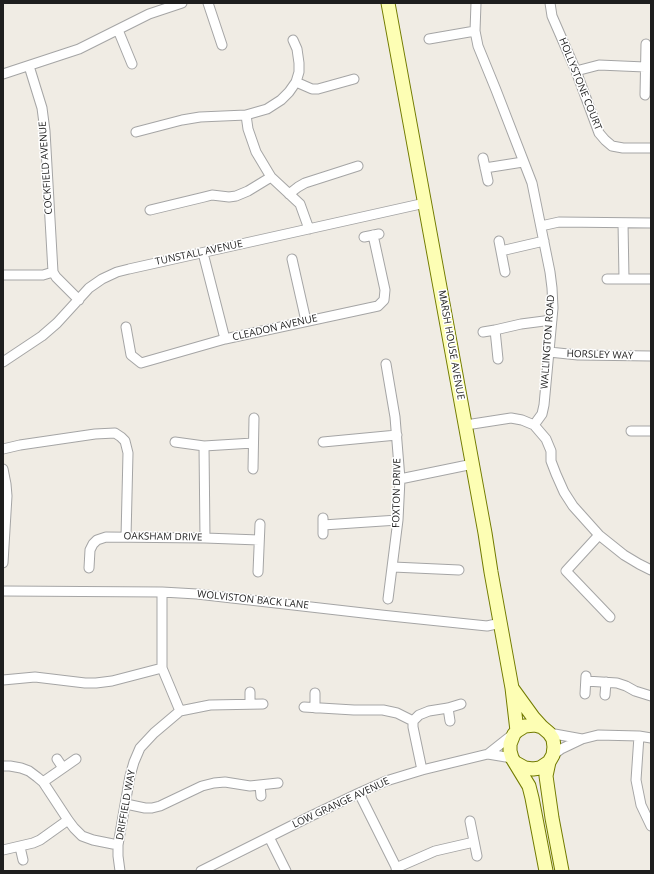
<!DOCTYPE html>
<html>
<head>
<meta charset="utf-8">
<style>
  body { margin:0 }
  #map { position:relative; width:654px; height:874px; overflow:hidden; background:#f0ece4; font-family:"Open Sans",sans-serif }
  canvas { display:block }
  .frame { position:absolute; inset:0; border:4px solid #1e1e1e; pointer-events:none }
</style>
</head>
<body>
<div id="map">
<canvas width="654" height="874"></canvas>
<div class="frame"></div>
</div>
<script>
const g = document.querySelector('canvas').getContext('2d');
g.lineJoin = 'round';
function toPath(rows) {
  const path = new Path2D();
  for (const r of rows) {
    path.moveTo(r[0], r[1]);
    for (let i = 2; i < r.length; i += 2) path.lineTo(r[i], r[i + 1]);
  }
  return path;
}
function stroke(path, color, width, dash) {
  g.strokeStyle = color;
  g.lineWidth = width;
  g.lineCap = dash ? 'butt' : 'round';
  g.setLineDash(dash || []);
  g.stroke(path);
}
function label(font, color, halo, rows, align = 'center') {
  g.font = font + ' "Open Sans",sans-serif';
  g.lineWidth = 3;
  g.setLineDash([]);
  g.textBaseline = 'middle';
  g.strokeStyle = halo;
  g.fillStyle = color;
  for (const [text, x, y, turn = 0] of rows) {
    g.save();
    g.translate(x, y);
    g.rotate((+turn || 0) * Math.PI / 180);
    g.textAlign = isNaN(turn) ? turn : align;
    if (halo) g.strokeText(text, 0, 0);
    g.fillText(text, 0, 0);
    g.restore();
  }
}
const street = toPath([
  [208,3,222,45],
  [476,3,475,31,478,46,496,90,532,183,550,272,552,288,553,308,544,405,542,414,534,425],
  [550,3,552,16,576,71,599,133,605,140,612,146,623,148,651,148],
  [118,30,132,64],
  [429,39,475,31],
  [29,66,42,108,45,131,53,272],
  [576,71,599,65,645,67],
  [3,74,79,49,149,14,182,3],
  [296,82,312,89,318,89,354,79],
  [645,95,646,44],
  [246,115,248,129,256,152,271,177,300,204,309,229],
  [136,132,182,120,200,117,246,115,267,109,281,100,289,92,296,82,299,72,299,63,297,49,293,40],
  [483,158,488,181],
  [485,168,523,162],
  [289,194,298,187,305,183,358,166],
  [150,210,204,197,212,195,229,197,236,196,248,191,271,177],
  [623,223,624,278],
  [541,226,559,222,651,223],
  [364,237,379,234],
  [499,241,505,272],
  [501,251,544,241],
  [203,253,225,339],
  [292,259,306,321],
  [3,275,43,275,53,272,56,277,79,300],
  [607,279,651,279],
  [126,327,131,355,141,363,225,339,378,306,384,300,385,290,373,235],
  [495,330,521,324,552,320],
  [483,332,495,330,498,359],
  [549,352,578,355,651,356],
  [3,362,42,336,57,323,89,288,102,279,117,272,129,269,286,234,425,203],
  [386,364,395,417,400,479,398,520,388,599],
  [466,425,511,418,522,420,534,425,546,439,551,451,551,461,556,474,564,492,573,506,599,535,624,555,639,564,651,570],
  [631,431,651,431],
  [175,442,204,446,253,443],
  [323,442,397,435],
  [204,446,205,538],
  [3,449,20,445,95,434,115,433,121,437,125,441,128,453,126,537],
  [3,469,6,484,7,496,3,563],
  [253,469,254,418],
  [400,479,473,464],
  [323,518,323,534],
  [323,525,398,520],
  [599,535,566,571,610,617],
  [393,567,459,570],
  [89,568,90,550,93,544,97,540,106,537,205,538,259,540],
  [258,572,260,524],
  [3,591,162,592,197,594,381,615,487,626,501,623],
  [162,592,162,668,180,711],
  [3,680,35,677,85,683,96,683,112,681,162,668],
  [586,681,617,683,626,686,635,691,651,696],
  [250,692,250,704],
  [585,694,586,676],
  [605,695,606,682],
  [304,707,354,710,383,710,397,713,413,721,413,727,422,770],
  [315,708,315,693],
  [448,708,450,721],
  [413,721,419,715,429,711,448,708,461,704],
  [549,733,582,739],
  [639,736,636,780,641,805,651,826],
  [488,754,512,735],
  [553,755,561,749,582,739,598,735,639,736,651,738],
  [57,759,63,768],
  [3,766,10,766,21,768,29,771,37,777,43,782,68,820,74,828,82,836,93,840,118,845],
  [43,782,76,759],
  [260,785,261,796],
  [359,793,398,871],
  [126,804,145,808,152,808,160,806,202,786,214,783,225,782,250,786,278,783],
  [470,821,477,856],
  [269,837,286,871],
  [20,847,23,860],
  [3,850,33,843,40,840,68,820],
  [396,868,435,851,474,842],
  [120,871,118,856,118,845,130,776,134,762,140,748,154,733,180,711,210,705,263,704],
  [201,871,311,816,359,793,386,781,422,770,488,754,512,758]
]);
const secondary = toPath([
  [388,3,485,533,491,572,512,688,517,731],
  [512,688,533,717,542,727],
  [549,762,546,776,552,818,562,871],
  [516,763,525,768,533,769,540,768,549,762,553,755,554,747,553,739,549,733,542,727,535,725,525,726,517,731,514,734,510,744,510,751,512,758,529,786,532,798,546,871]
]);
stroke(street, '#a5a5a5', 11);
stroke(secondary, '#727b00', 15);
stroke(street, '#fff', 9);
stroke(secondary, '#fdfeb4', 13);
label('10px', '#1e1e1e', '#fff', [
  ["HOLLYSTONE COURT",580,84,68],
  ["COCKFIELD AVENUE",46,168,-94],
  ["TUNSTALL AVENUE",199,253,-12],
  ["CLEADON AVENUE",275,328,-13],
  ["WALLINGTON ROAD",548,342,-86],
  ["MARSH HOUSE AVENUE",451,345,80],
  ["HORSLEY WAY",600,355,2],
  ["FOXTON DRIVE",397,493,-89],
  ["OAKSHAM DRIVE",163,537,1],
  ["WOLVISTON BACK LANE",253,600,6],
  ["LOW GRANGE AVENUE",341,803,-25],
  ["DRIFFIELD WAY",126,805,-80]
]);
</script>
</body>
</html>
